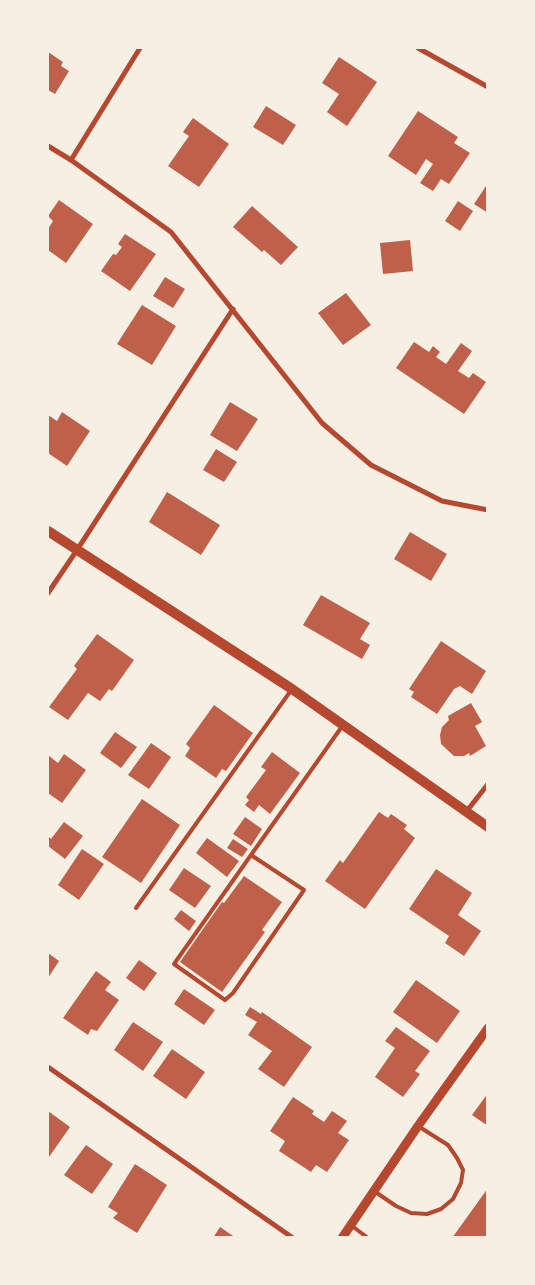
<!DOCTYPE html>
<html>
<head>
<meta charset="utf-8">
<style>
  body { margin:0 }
  #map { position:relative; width:535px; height:1285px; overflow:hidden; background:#f6efe4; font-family:Arial,sans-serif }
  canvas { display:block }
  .frame { position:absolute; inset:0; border:49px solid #f6efe4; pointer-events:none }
</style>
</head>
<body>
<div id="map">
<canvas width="535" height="1285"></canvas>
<div class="frame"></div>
</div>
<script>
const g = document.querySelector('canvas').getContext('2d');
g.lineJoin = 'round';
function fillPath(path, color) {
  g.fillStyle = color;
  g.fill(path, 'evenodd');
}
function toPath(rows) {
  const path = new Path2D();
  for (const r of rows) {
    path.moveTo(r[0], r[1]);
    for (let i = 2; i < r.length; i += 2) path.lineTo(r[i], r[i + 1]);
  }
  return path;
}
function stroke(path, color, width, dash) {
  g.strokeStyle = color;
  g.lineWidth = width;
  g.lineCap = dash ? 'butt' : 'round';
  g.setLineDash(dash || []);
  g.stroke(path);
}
fillPath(toPath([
  [48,52,63,62,61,66,69,71,55,94,48,90],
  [339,57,377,82,347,126,327,112,339,94,322,83],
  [266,106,296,125,283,145,253,127],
  [418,111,458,137,454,143,470,153,449,184,441,179,433,191,420,183,433,164,426,159,416,175,388,156],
  [193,118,229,144,199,187,168,166,189,136,183,132],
  [488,183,488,213,474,204],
  [59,200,93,224,66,263,48,250,48,229,53,221,48,216],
  [458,201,473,211,460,231,445,221],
  [252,206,298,247,281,265,264,250,262,252,233,227],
  [125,234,156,254,130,291,101,271,113,254,116,255,122,247,118,244],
  [410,240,413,271,383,274,380,243],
  [165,277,185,289,173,308,153,296],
  [346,293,371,325,343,345,318,313],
  [142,305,176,326,152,365,117,344],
  [414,342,429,352,433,346,440,352,436,357,446,364,461,343,472,351,458,371,469,378,473,373,486,382,464,414,396,368],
  [230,402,258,419,237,451,210,435],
  [62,412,90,431,67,466,48,453,48,415,57,421],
  [216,449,237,462,224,482,203,470],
  [167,492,220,525,201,555,149,522],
  [410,532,447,554,431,581,394,559],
  [321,595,370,623,360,639,370,645,362,659,303,625],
  [97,634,134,660,112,691,109,689,100,701,88,693,68,720,49,707,77,669,74,666],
  [441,641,486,671,472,694,460,686,454,689,437,714,411,697,414,692,409,689],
  [471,703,482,722,475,726,486,746,470,756,469,753,464,756,454,756,441,744,440,735,442,727,449,720,448,716],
  [214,705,253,733,226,771,222,769,216,778,185,756,190,748,186,744],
  [115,732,137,747,121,768,100,753],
  [151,743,171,757,149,789,128,775],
  [272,752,300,773,270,814,259,805,254,812,245,805,249,800,246,797,266,770,261,767],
  [64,754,86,770,62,803,48,793,48,755,58,763],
  [142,799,180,825,141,883,102,857],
  [379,812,388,818,391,814,407,825,404,829,415,838,365,909,325,881,340,860,343,863],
  [245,817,262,829,251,846,233,834],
  [64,822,83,836,65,859,48,846,48,839,49,837,51,839],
  [207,838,239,861,227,877,196,853],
  [233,839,248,849,242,857,227,848],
  [82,849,104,864,79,900,58,885],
  [184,868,211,886,195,908,169,890],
  [436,869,472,893,458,915,481,931,464,956,445,943,449,936,409,909],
  [244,876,282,902,262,930,265,932,222,992,180,962,222,902,224,903],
  [181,910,196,921,189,931,174,919],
  [48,953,59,961,48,978],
  [139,960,157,973,144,991,126,978],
  [96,971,111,982,105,990,119,1000,97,1031,91,1029,88,1035,63,1018],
  [416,980,460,1011,437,1043,393,1012],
  [184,989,215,1010,204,1025,174,1004],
  [250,1007,261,1014,262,1012,312,1047,284,1087,258,1069,272,1051,248,1035,257,1022,245,1015],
  [133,1022,163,1042,143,1071,114,1050],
  [396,1027,430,1051,415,1071,420,1074,403,1097,375,1077,395,1048,385,1041],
  [172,1049,205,1072,186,1099,153,1076],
  [488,1093,488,1126,472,1115],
  [293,1097,314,1111,312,1114,324,1122,332,1111,347,1121,338,1133,349,1140,327,1172,316,1165,311,1172,279,1151,285,1141,270,1131],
  [48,1111,70,1127,49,1157,48,1156],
  [86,1145,113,1164,92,1194,64,1175],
  [135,1164,167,1185,137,1233,113,1218,118,1213,108,1207],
  [488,1188,488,1238,452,1238],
  [220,1227,236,1238,213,1238]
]), '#bf614a');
stroke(toPath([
  [251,855,304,890,233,993,225,1000,174,964,251,855,312,769,343,725],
  [136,908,292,689],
  [374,1191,396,1206,411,1213,427,1214,441,1209,453,1199,461,1183,463,1170,457,1158,448,1145,418,1126],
  [352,1226,368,1238]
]), '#b5482f', 4);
stroke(toPath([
  [418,48,488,87],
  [48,146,71,160,171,232,322,423,371,465,442,501,488,510],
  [71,160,140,48],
  [48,593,77,550,233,309],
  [466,812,488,784],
  [48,1067,293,1238]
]), '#b5482f', 5);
stroke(toPath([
  [342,1238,418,1126,488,1028]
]), '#b5482f', 9);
stroke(toPath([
  [48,531,292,689,488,827]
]), '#b5482f', 10);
</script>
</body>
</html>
